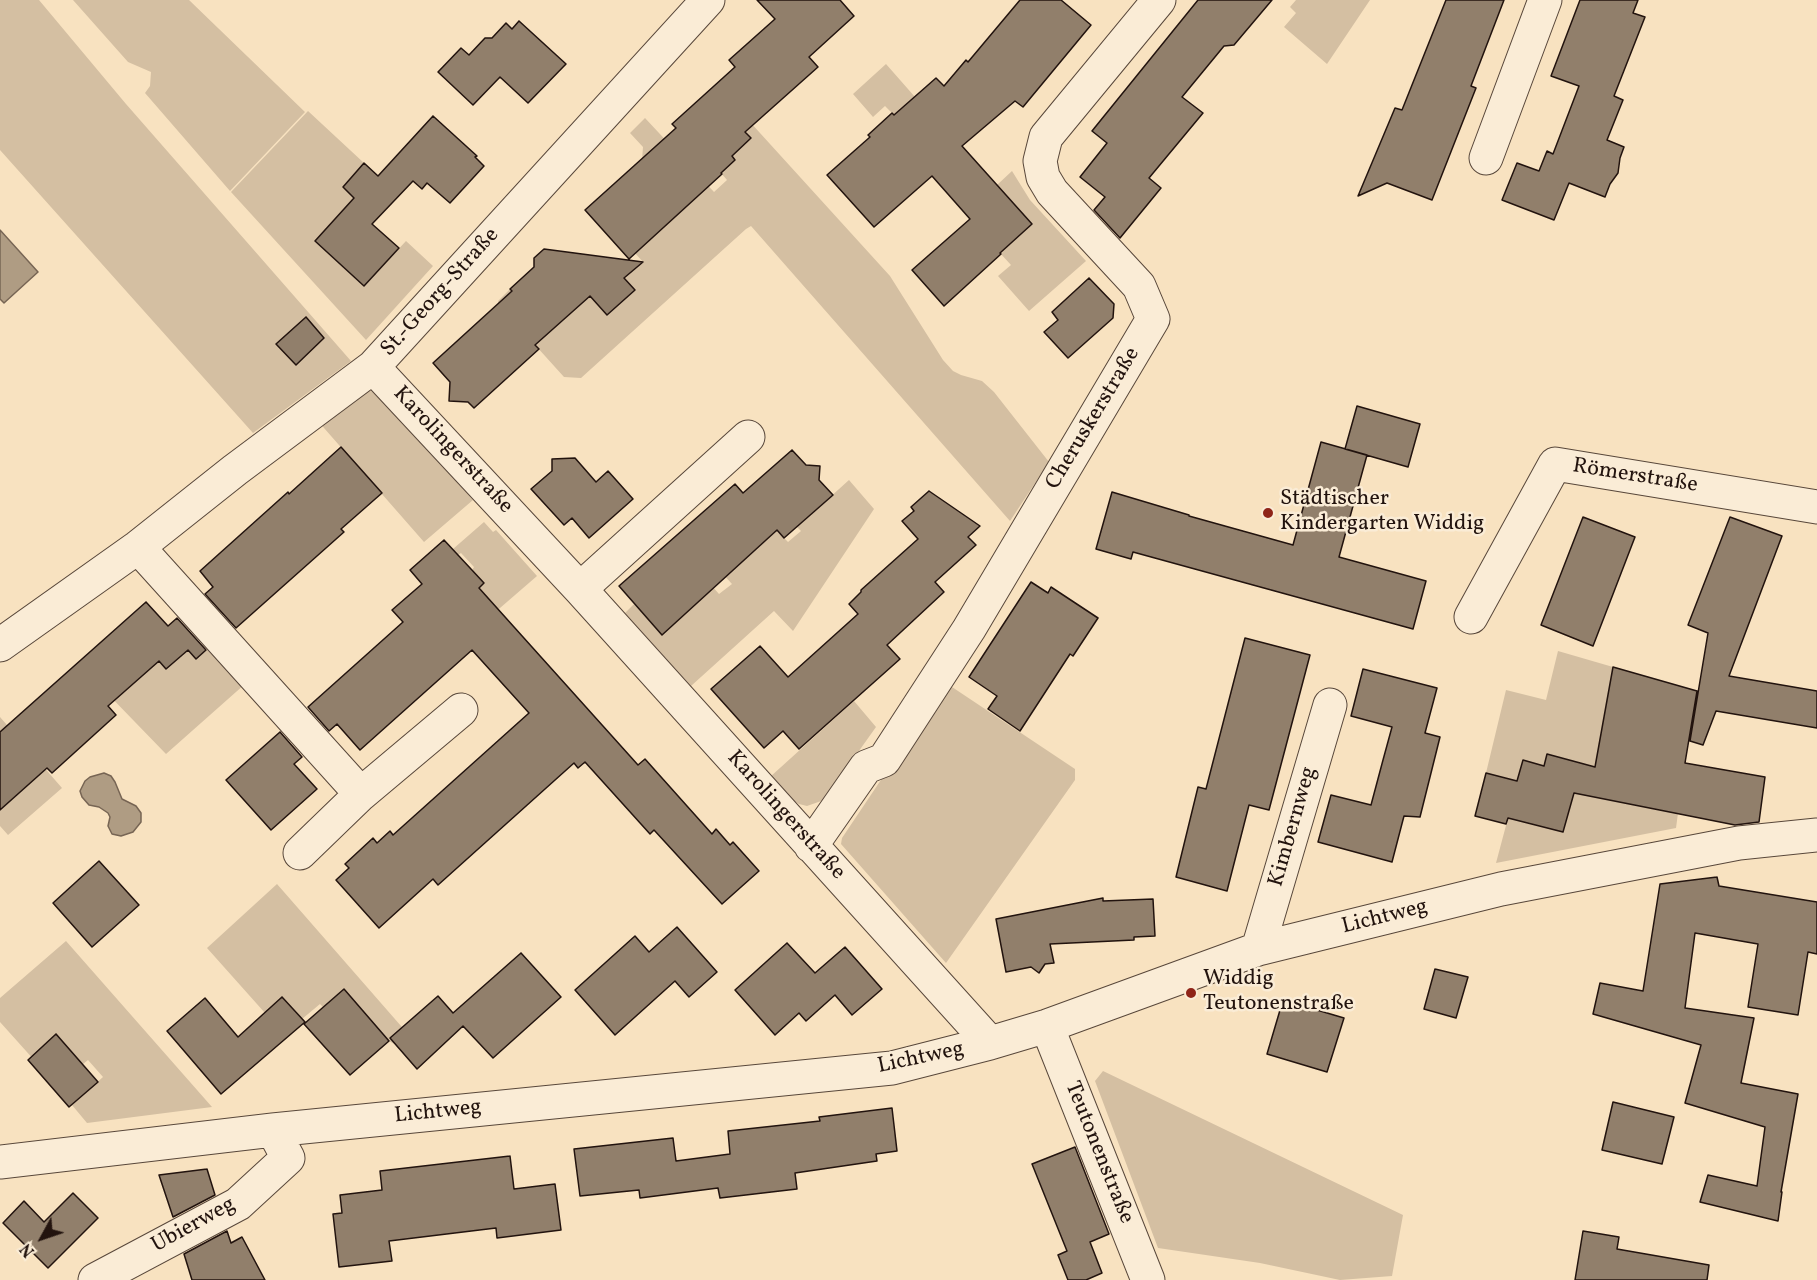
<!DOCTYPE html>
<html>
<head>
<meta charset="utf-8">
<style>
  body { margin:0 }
  #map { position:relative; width:1817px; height:1280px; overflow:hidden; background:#f8e2c0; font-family:Vollkorn,serif }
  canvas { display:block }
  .north { position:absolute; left:12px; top:1208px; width:60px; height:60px; -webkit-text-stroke:4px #faecd6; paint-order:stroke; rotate:230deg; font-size:16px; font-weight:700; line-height:24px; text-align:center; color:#22130e }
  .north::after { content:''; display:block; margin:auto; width:21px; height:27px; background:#22130e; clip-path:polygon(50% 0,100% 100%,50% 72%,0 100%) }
</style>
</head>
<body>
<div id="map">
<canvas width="1817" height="1280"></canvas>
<div class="north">N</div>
</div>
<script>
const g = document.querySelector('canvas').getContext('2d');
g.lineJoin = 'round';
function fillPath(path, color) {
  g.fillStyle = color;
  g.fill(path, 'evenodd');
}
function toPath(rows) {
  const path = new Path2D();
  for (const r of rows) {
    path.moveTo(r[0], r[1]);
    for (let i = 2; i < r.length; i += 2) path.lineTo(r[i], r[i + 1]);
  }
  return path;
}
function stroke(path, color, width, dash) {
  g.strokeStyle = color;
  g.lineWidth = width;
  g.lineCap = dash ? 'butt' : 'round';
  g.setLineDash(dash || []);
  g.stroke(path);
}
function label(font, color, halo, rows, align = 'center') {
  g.font = font + ' Vollkorn,serif';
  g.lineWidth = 5;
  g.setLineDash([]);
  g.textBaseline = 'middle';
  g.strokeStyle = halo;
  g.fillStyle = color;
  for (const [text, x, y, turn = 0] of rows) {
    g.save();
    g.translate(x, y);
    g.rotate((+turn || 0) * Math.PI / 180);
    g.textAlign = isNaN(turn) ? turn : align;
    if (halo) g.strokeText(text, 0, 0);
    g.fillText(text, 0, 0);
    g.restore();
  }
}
fillPath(toPath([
  [0,0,39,0,126,104,351,361,253,433,0,150],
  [73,0,189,0,305,112,230,191,145,93,150,86,151,72,128,62],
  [1296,0,1370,0,1327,64,1284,27,1296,13,1290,7],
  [886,64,915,97,894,115,885,106,873,117,853,94],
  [710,93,740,111,890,276,943,360,953,371,961,375,982,381,994,392,1049,462,1010,521,751,226,746,229,581,378,564,377,499,305,498,301,510,289,550,332,590,296,607,315,635,290,624,278,643,262,635,253,643,147,630,133,645,118,714,192,727,180,721,173,735,160,732,156,751,138],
  [308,111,364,163,343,187,354,198,315,241,364,286,406,241,433,266,366,340,231,192],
  [1012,171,1030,200,1086,261,1029,311,998,276,1011,265,1000,253,997,185],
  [370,391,376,392,473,500,424,542,317,420,364,392],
  [849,480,874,509,793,631,774,611,691,686,625,613,634,604,661,634,696,568,719,594,732,584,722,573,749,555,765,541,746,521,758,511,788,542,801,531,797,527],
  [484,522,493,532,496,530,537,576,463,640,444,619,474,567,461,553,458,555,453,549],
  [210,647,245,684,166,754,103,689,159,661,188,650,196,659],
  [1558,651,1613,667,1603,721,1678,813,1676,828,1496,863,1508,818,1563,832,1581,763,1547,754,1544,766,1523,761,1517,781,1486,773,1506,690,1546,700],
  [946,683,1075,769,1075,780,946,963,841,844,842,838],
  [854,701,876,727,824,800,807,806,799,804,788,798,770,777],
  [0,717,62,788,8,835,0,826,0,810,25,788,25,769,0,740],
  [277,884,408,1034,396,1045,389,1041,344,989,323,1007,320,1004,302,1019,265,1013,207,948],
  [66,941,212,1107,87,1123,72,1105,103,1077,88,1060,77,1069,74,1054,56,1035,35,1061,0,1022,0,998],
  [1103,1071,1403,1215,1392,1276,1340,1280,1260,1263,1158,1248,1095,1081]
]), '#d4bfa2');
const water = toPath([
  [0,230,38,272,4,303,0,299,0,230],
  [104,773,111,776,115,782,122,799,136,806,141,813,141,822,133,832,121,836,112,834,108,826,110,817,108,813,99,807,89,805,82,797,80,791,85,781,90,777,104,773]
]);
fillPath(water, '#af9c83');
stroke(water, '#776554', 1.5);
const building = toPath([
  [757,0,840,0,854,16,809,57,818,67,745,132,751,138,732,156,735,160,721,173,722,174,629,259,585,210,676,128,672,124,735,67,729,60,775,19,757,0],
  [1020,0,1061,0,1091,25,1023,107,1015,101,962,146,1032,224,1000,253,1001,254,944,306,912,270,970,219,932,176,874,227,827,175,870,137,868,135,892,113,894,115,936,78,944,86,966,60,968,62,1020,0],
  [1198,0,1272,0,1234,45,1224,46,1182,97,1203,113,1149,178,1161,188,1120,238,1094,210,1105,197,1080,177,1107,143,1092,131,1198,0],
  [1446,0,1504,0,1471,86,1476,88,1432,200,1387,183,1358,196,1395,108,1402,110,1446,0],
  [1580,0,1638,0,1633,13,1645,17,1614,96,1623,100,1607,140,1624,147,1620,158,1618,173,1610,184,1605,197,1569,183,1554,220,1502,200,1517,163,1539,171,1547,151,1553,154,1579,86,1551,76,1580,0],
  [519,21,566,64,528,103,500,77,473,105,438,72,461,48,469,55,485,38,492,38,506,23,512,29,519,21],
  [433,116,477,156,475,157,484,166,450,203,427,183,422,189,413,181,372,224,399,248,364,286,315,241,354,198,343,187,364,163,378,176,433,116],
  [544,249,643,262,624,278,635,290,607,315,590,296,535,345,539,349,474,408,468,402,449,401,450,382,433,363,512,291,510,289,534,267,534,258,544,249],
  [1089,278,1114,304,1113,318,1068,358,1044,332,1058,320,1052,312,1089,278],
  [306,317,324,338,296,365,276,344,306,317],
  [1357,406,1420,424,1408,467,1345,449,1357,406],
  [1321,442,1367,455,1339,557,1426,581,1413,629,1133,552,1131,559,1096,549,1112,492,1189,515,1189,516,1293,545,1321,442],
  [341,447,382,493,341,529,344,532,236,628,205,594,213,587,200,571,288,492,289,494,341,447],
  [792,450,806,465,820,466,819,480,833,495,784,538,777,530,662,635,619,586,735,484,743,493,792,450],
  [575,458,596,482,608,471,633,499,589,538,572,518,564,525,531,489,552,471,552,459,575,458],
  [929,491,980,526,968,537,976,545,935,582,944,592,887,645,900,659,799,749,783,731,764,748,711,689,760,646,788,677,858,614,849,604,861,592,861,590,918,539,902,521,914,511,911,507,929,491],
  [1583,517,1635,537,1593,646,1541,625,1583,517],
  [1730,517,1782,536,1729,676,1817,691,1817,728,1716,711,1703,745,1690,741,1708,633,1688,625,1730,517],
  [444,540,484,583,479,588,638,765,645,759,712,834,716,829,730,845,733,842,759,871,722,904,654,830,650,834,585,762,578,768,574,763,438,885,433,879,379,928,336,880,349,868,345,864,373,838,377,843,390,831,393,835,529,713,472,650,360,750,337,724,329,731,308,707,403,622,392,610,422,584,410,570,444,540],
  [1031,582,1048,593,1051,587,1098,618,1073,656,1070,654,1020,731,988,709,997,696,969,677,1031,582],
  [146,602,168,626,177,618,206,650,196,659,188,650,166,669,159,661,108,706,116,715,52,773,47,768,0,810,0,732,146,602],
  [1245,638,1310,655,1269,810,1249,805,1227,891,1176,877,1198,787,1206,789,1245,638],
  [1613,667,1697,691,1685,763,1765,777,1759,822,1735,825,1574,793,1563,832,1508,818,1506,824,1475,816,1486,773,1517,781,1523,760,1544,766,1547,754,1595,767,1613,667],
  [1363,669,1437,688,1425,733,1440,737,1420,817,1404,816,1392,862,1318,842,1331,795,1371,805,1383,760,1392,727,1351,716,1363,669],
  [280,732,302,757,294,764,317,789,271,830,226,780,280,732],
  [99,861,139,905,92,947,53,903,99,861],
  [1717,877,1719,886,1817,902,1817,954,1808,952,1798,1015,1748,1007,1758,944,1695,933,1685,1008,1754,1018,1741,1083,1798,1094,1781,1192,1782,1192,1778,1221,1700,1202,1708,1175,1757,1186,1765,1127,1685,1103,1701,1045,1593,1014,1600,983,1643,991,1660,884,1717,877],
  [1103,898,1103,901,1153,899,1155,936,1134,937,1134,940,1050,944,1054,963,1045,964,1039,973,1031,967,1006,972,996,919,1103,898],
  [677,927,717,972,689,997,675,981,615,1035,575,990,635,936,649,952,677,927],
  [787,943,815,973,845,947,882,989,852,1015,835,995,806,1021,799,1013,775,1035,735,990,787,943],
  [521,953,561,997,493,1058,463,1026,417,1069,390,1038,438,996,453,1013,521,953],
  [1435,969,1468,977,1456,1018,1424,1009,1435,969],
  [344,989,389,1041,350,1075,304,1024,344,989],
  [282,997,305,1022,221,1094,167,1031,205,998,238,1037,282,997],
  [1283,1000,1344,1018,1327,1072,1267,1054,1283,1000],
  [56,1034,98,1082,69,1107,28,1060,56,1034],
  [1613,1102,1674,1117,1662,1164,1602,1150,1613,1102],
  [892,1108,897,1151,876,1154,877,1161,795,1173,797,1189,720,1198,718,1188,640,1198,639,1190,580,1196,574,1149,673,1138,676,1161,730,1154,728,1131,820,1121,819,1117,892,1108],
  [1075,1147,1109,1234,1090,1242,1102,1273,1086,1280,1068,1280,1058,1255,1067,1251,1032,1164,1075,1147],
  [510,1156,514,1189,555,1184,561,1230,497,1238,496,1228,389,1241,392,1261,339,1267,333,1214,342,1213,340,1195,382,1190,380,1171,510,1156],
  [207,1169,215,1195,173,1217,159,1175,207,1169],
  [73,1193,98,1218,48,1268,3,1223,24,1201,44,1222,73,1193],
  [227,1231,231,1243,242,1237,265,1280,192,1280,184,1254,227,1231],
  [1583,1231,1619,1237,1617,1249,1709,1265,1707,1280,1575,1280,1583,1231]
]);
fillPath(building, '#917f6b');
stroke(building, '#22130e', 1.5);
const minor = toPath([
  [1486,158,1545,0],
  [373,367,580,589,990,1043],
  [138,547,361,794,461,710],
  [580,589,748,437],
  [1471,617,1555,464,1817,507],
  [0,645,138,547,235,470,373,367,708,0],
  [811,846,866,767,884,760,969,629,1153,319,1139,286,1052,192,1043,177,1040,161,1046,137,1159,0],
  [300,853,361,794],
  [1258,949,1330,705],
  [1047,1026,1148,1280],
  [0,1162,273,1130,892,1068,990,1043,1047,1026,1258,949,1501,889,1739,843,1817,835],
  [95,1280,238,1204,288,1158,273,1130]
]);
stroke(minor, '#58473a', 35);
stroke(minor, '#faecd6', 33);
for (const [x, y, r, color] of [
  [1268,513,6,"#8f2418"],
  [1191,993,6,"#8f2418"]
]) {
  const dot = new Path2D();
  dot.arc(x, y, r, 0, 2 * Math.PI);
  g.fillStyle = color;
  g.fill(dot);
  stroke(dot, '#faecd6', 2);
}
label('22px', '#22130e', '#faecd6', [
  ["St.-Georg-Straße",441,293,-48],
  ["Cheruskerstraße",1094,419,-59],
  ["Karolingerstraße",452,451,47],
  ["Römerstraße",1635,477,9],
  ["Karolingerstraße",785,816,48],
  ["Kimbernweg",1294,827,-74],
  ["Lichtweg",1385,918,-14],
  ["Lichtweg",921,1059,-12],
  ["Lichtweg",438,1113,-6],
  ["Teutonenstraße",1098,1153,68],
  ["Ubierweg",194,1226,-29]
]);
label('22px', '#22130e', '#faecd6', [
  ["Städtischer",1280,500],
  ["Kindergarten Widdig",1280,525],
  ["Widdig",1203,980],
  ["Teutonenstraße",1203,1005]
], 'left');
</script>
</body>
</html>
